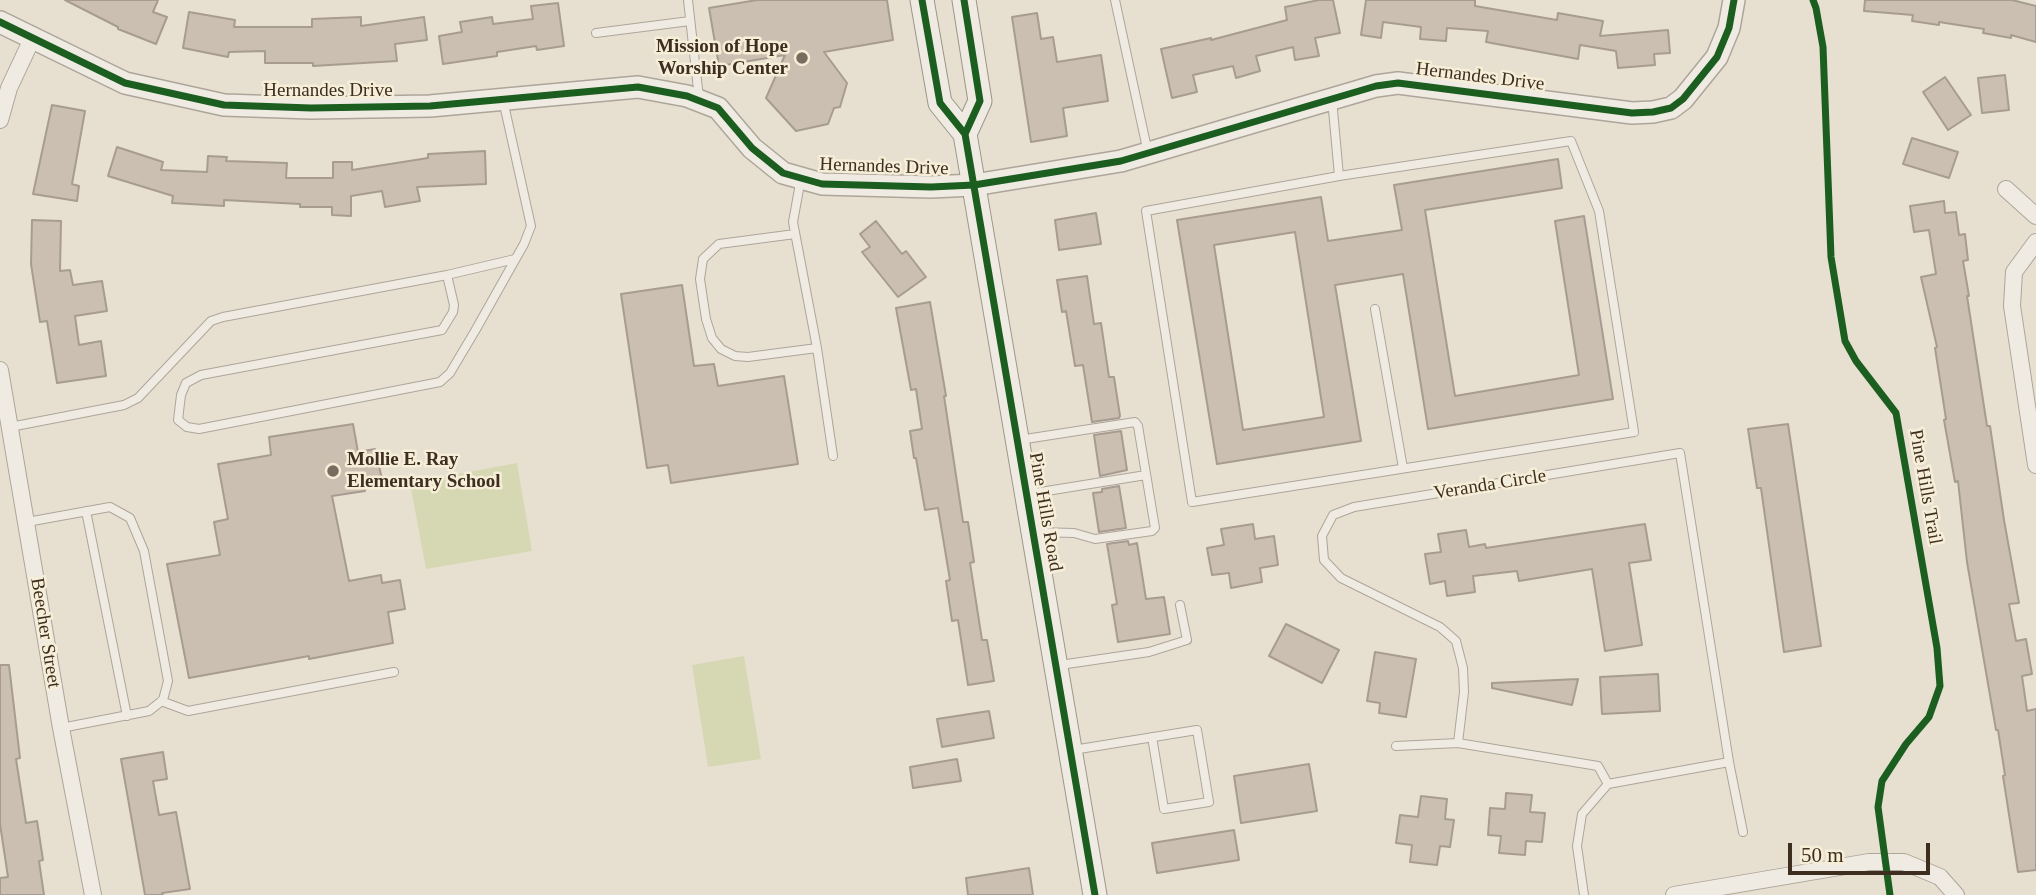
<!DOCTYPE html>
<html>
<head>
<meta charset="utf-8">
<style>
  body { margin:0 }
  #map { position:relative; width:2036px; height:895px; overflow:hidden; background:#e7e0d1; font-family:"Times New Roman",serif }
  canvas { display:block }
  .scale { position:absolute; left:1788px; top:843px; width:142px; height:32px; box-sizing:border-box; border:4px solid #3d2e20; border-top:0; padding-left:9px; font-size:21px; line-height:24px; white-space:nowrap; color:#3d2e20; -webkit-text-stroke:5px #f7eed8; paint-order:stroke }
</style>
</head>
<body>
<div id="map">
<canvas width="2036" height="895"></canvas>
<div class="scale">50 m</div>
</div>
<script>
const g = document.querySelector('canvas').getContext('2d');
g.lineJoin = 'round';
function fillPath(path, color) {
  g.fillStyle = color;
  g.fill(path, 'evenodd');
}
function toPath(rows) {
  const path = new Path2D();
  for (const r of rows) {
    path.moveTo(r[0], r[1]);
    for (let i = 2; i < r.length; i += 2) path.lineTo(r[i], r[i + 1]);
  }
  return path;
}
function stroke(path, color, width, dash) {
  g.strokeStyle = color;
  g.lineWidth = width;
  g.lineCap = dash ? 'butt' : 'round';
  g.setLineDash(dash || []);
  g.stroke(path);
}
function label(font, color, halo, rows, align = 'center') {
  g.font = font + ' "Times New Roman",serif';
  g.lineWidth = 5;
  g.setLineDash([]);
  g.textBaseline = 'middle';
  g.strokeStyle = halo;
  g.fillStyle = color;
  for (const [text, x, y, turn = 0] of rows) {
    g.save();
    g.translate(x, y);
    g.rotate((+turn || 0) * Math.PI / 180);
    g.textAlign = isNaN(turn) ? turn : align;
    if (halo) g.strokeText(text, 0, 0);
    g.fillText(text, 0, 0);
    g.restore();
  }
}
fillPath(toPath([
  [517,463,532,551,426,569,410,483],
  [744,656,761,759,708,767,692,665]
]), '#d6d7b3');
const building = toPath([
  [65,0,158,0,153,12,167,17,156,44,118,29,118,27,65,0],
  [757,0,887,0,893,40,824,52,847,83,840,107,834,108,828,124,796,131,766,98,785,55,719,66,709,8,757,0],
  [1319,0,1333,0,1340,33,1315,38,1319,56,1295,60,1293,47,1256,56,1260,71,1236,78,1233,66,1193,75,1197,92,1172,98,1161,49,1211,38,1211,40,1287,20,1285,7,1319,0],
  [1366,0,1475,0,1475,6,1557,20,1558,13,1603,21,1600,36,1668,30,1670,53,1654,54,1655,65,1618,68,1616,51,1580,45,1578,59,1486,42,1488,31,1447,28,1446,41,1420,39,1421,27,1383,22,1381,38,1361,35,1366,0],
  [1865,0,2012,0,2036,6,2036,42,2011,35,2011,38,1983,33,1984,29,1939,22,1939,25,1912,21,1913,15,1864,11,1865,0],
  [558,3,564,46,537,50,536,46,497,52,497,56,443,64,439,36,462,32,460,22,492,17,493,24,533,19,531,6,558,3],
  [189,12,235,20,234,27,312,27,312,19,361,17,361,26,424,17,427,40,395,44,397,61,313,66,313,63,265,63,265,51,229,52,228,57,183,48,189,12],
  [1037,13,1041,39,1053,37,1057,62,1101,55,1108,101,1063,108,1067,136,1031,142,1012,17,1037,13],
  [2005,75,2009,110,1982,113,1978,78,2005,75],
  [1945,77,1971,115,1948,130,1923,92,1945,77],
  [52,105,85,111,72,184,79,186,77,201,33,194,52,105],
  [1912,138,1958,152,1949,178,1903,164,1912,138],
  [117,147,163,162,161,170,207,172,208,156,227,157,226,161,287,163,286,178,333,178,333,162,352,162,352,170,428,158,428,154,485,151,486,184,417,187,420,201,385,207,382,191,351,196,351,216,332,215,332,207,300,207,300,204,224,200,224,206,172,203,173,196,108,176,117,147],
  [1558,159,1562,188,1425,210,1455,396,1579,375,1555,221,1584,216,1613,399,1428,429,1403,274,1335,285,1361,441,1217,464,1177,220,1321,197,1328,241,1402,230,1394,185,1558,159],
  [1295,232,1324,417,1243,430,1214,245,1295,232],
  [1944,201,1945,213,1956,212,1959,235,1965,234,1968,260,1963,261,1969,296,1967,296,1987,426,1990,426,2004,520,2019,603,2009,604,2016,641,2026,639,2032,674,2022,676,2027,711,2036,709,2036,870,2018,872,2003,776,2005,775,1998,730,1996,730,1967,562,1958,481,1955,482,1944,420,1946,419,1935,348,1937,347,1921,277,1936,274,1929,230,1914,232,1910,206,1944,201],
  [1096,213,1101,244,1059,250,1055,220,1096,213],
  [32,220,61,221,60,271,70,270,73,285,102,281,107,311,75,316,79,345,101,341,106,376,57,383,47,321,40,322,31,264,32,220],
  [876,221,902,254,906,251,926,277,898,297,862,252,870,247,860,234,876,221],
  [1087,276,1094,324,1101,323,1109,377,1114,377,1120,416,1119,418,1092,422,1083,365,1075,366,1066,311,1062,312,1057,280,1087,276],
  [682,285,694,366,714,364,718,386,784,376,798,464,671,483,668,465,647,468,621,294,682,285],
  [930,302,946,396,944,396,963,522,968,522,974,562,970,563,982,640,987,640,994,681,968,685,958,620,952,621,946,581,950,580,938,508,925,510,916,458,914,458,910,431,922,429,916,389,911,390,896,308,930,302],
  [353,424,358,452,375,449,382,479,363,482,365,491,332,496,349,581,381,575,382,583,400,580,405,609,388,612,393,643,309,659,309,656,189,678,167,564,220,555,214,522,228,519,218,464,271,455,269,437,353,424],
  [1788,424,1821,646,1784,652,1761,488,1757,488,1748,429,1788,424],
  [1121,431,1127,470,1100,476,1094,435,1121,431],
  [1119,486,1126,528,1099,532,1093,493,1102,492,1102,489,1119,486],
  [1253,524,1255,539,1274,536,1278,565,1260,568,1262,582,1231,588,1229,573,1212,575,1207,548,1224,545,1221,529,1253,524],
  [1645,524,1651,560,1629,563,1642,645,1605,651,1592,569,1519,581,1517,571,1473,576,1475,592,1447,596,1445,581,1430,584,1425,554,1441,552,1438,534,1466,530,1469,547,1485,544,1486,548,1645,524],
  [1128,541,1129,545,1137,543,1146,599,1164,597,1170,634,1118,642,1112,605,1117,604,1107,544,1128,541],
  [1286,624,1339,650,1322,683,1269,656,1286,624],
  [1375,652,1416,659,1406,717,1379,713,1380,703,1367,701,1375,652],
  [0,665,9,665,20,758,16,759,26,823,37,821,43,860,39,861,44,895,0,895,0,878,8,877,0,824,0,665],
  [1658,674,1660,711,1602,714,1600,677,1658,674],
  [1578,679,1572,705,1492,688,1492,683,1578,679],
  [989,711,994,738,942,747,937,719,989,711],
  [163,752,167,779,153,781,159,815,176,812,190,889,162,893,163,895,145,895,121,759,163,752],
  [957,759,961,781,913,788,910,767,957,759],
  [1309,764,1317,811,1241,823,1234,776,1309,764],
  [1506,793,1532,795,1530,812,1545,813,1542,842,1526,841,1525,855,1499,853,1501,836,1488,835,1490,808,1505,809,1506,793],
  [1421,796,1447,799,1445,819,1454,820,1450,847,1440,846,1437,865,1410,862,1412,845,1396,843,1400,815,1418,817,1421,796],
  [1234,830,1239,860,1157,873,1152,843,1234,830],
  [1029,868,1033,895,968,895,966,878,1029,868]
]);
fillPath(building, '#cbbfb2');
stroke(building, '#a89c90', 2);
const service = toPath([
  [688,0,699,98],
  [1115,0,1148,153],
  [596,33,690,21],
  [1332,99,1339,176],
  [1571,141,1599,211,1634,432,1192,502,1146,211,1339,176,1571,141],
  [795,234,719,244,703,259,700,279,706,319,712,338,721,349,735,356,748,357,817,348,793,222,801,178],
  [447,275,515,259],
  [1375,309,1403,468],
  [817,348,833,456],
  [10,427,124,405,138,398,211,321,223,317,447,275,454,305,453,312,442,330,201,375,186,383,181,395,178,420,187,427,199,429,440,382,450,373,475,331,524,244,531,226,503,100],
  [1019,440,1135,422,1138,426,1155,528,1152,531,1095,539,1074,533,1035,532],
  [1028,494,1146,475],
  [86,511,127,716],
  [27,522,110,507,130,518,144,551,168,681,163,700,149,711,61,728],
  [1060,665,1149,652,1187,640,1180,605],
  [161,701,188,711,394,672],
  [1396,746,1458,743],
  [1073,750,1197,730,1209,802,1164,809,1152,737],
  [1729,762,1743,832],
  [1584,895,1577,846,1582,814,1608,784,1729,762,1680,453,1354,507,1333,515,1322,536,1324,560,1341,578,1440,627,1456,641,1463,668,1464,692,1458,743,1598,766,1608,784]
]);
const minor = toPath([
  [0,120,9,88,32,39],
  [2006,189,2036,216],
  [2036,242,2014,272,2012,306,2036,465],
  [0,370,61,728,93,895],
  [1674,895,1869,862,1904,862,1940,877,1956,895]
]);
const tertiary = toPath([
  [0,22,125,83,224,105,311,108,430,106,638,87,687,96,718,108,752,148,783,173,822,184,931,187,974,185,1121,161,1376,86,1398,83,1632,113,1653,112,1671,108,1683,99,1717,57,1729,28,1734,0]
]);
const secondary = toPath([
  [922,0,940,103,965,134,1095,895],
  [964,0,980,101,965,134]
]);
stroke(service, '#ada599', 10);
stroke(minor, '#ada599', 18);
stroke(tertiary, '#ada599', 24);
stroke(secondary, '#9c958a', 25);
stroke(service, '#efebe3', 8);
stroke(minor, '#efebe3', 16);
stroke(tertiary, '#efebe3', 21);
stroke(secondary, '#efebe3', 23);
stroke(toPath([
  [922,0,940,103,965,134,1095,895],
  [964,0,980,101,965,134],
  [1813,0,1816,8,1823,47,1831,257,1845,341,1856,361,1896,413,1937,648,1940,686,1929,717,1906,744,1882,781,1878,807,1890,895],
  [0,22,125,83,224,105,311,108,430,106,638,87,687,96,718,108,752,148,783,173,822,184,931,187,974,185,1121,161,1376,86,1398,83,1632,113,1653,112,1671,108,1683,99,1717,57,1729,28,1734,0]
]), '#1b5e20', 7);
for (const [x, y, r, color] of [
  [802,58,7,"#786c5e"],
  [333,471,7,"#786c5e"]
]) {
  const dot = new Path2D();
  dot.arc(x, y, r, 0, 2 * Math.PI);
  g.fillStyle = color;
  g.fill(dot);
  stroke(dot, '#f7eed8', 2.5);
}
label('bold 19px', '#3d2e20', '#f7eed8', [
  ["Mission of Hope",788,47],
  ["Worship Center",788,69],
  ["Mollie E. Ray",347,460,"left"],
  ["Elementary School",347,482,"left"]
], 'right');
label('19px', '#3d2e20', '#f7eed8', [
  ["Hernandes Drive",1480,77,7],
  ["Hernandes Drive",328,91],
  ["Hernandes Drive",884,167,2],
  ["Veranda Circle",1490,485,-9],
  ["Pine Hills Trail",1925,487,80],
  ["Pine Hills Road",1045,512,80],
  ["Beecher Street",45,633,81]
]);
</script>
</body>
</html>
